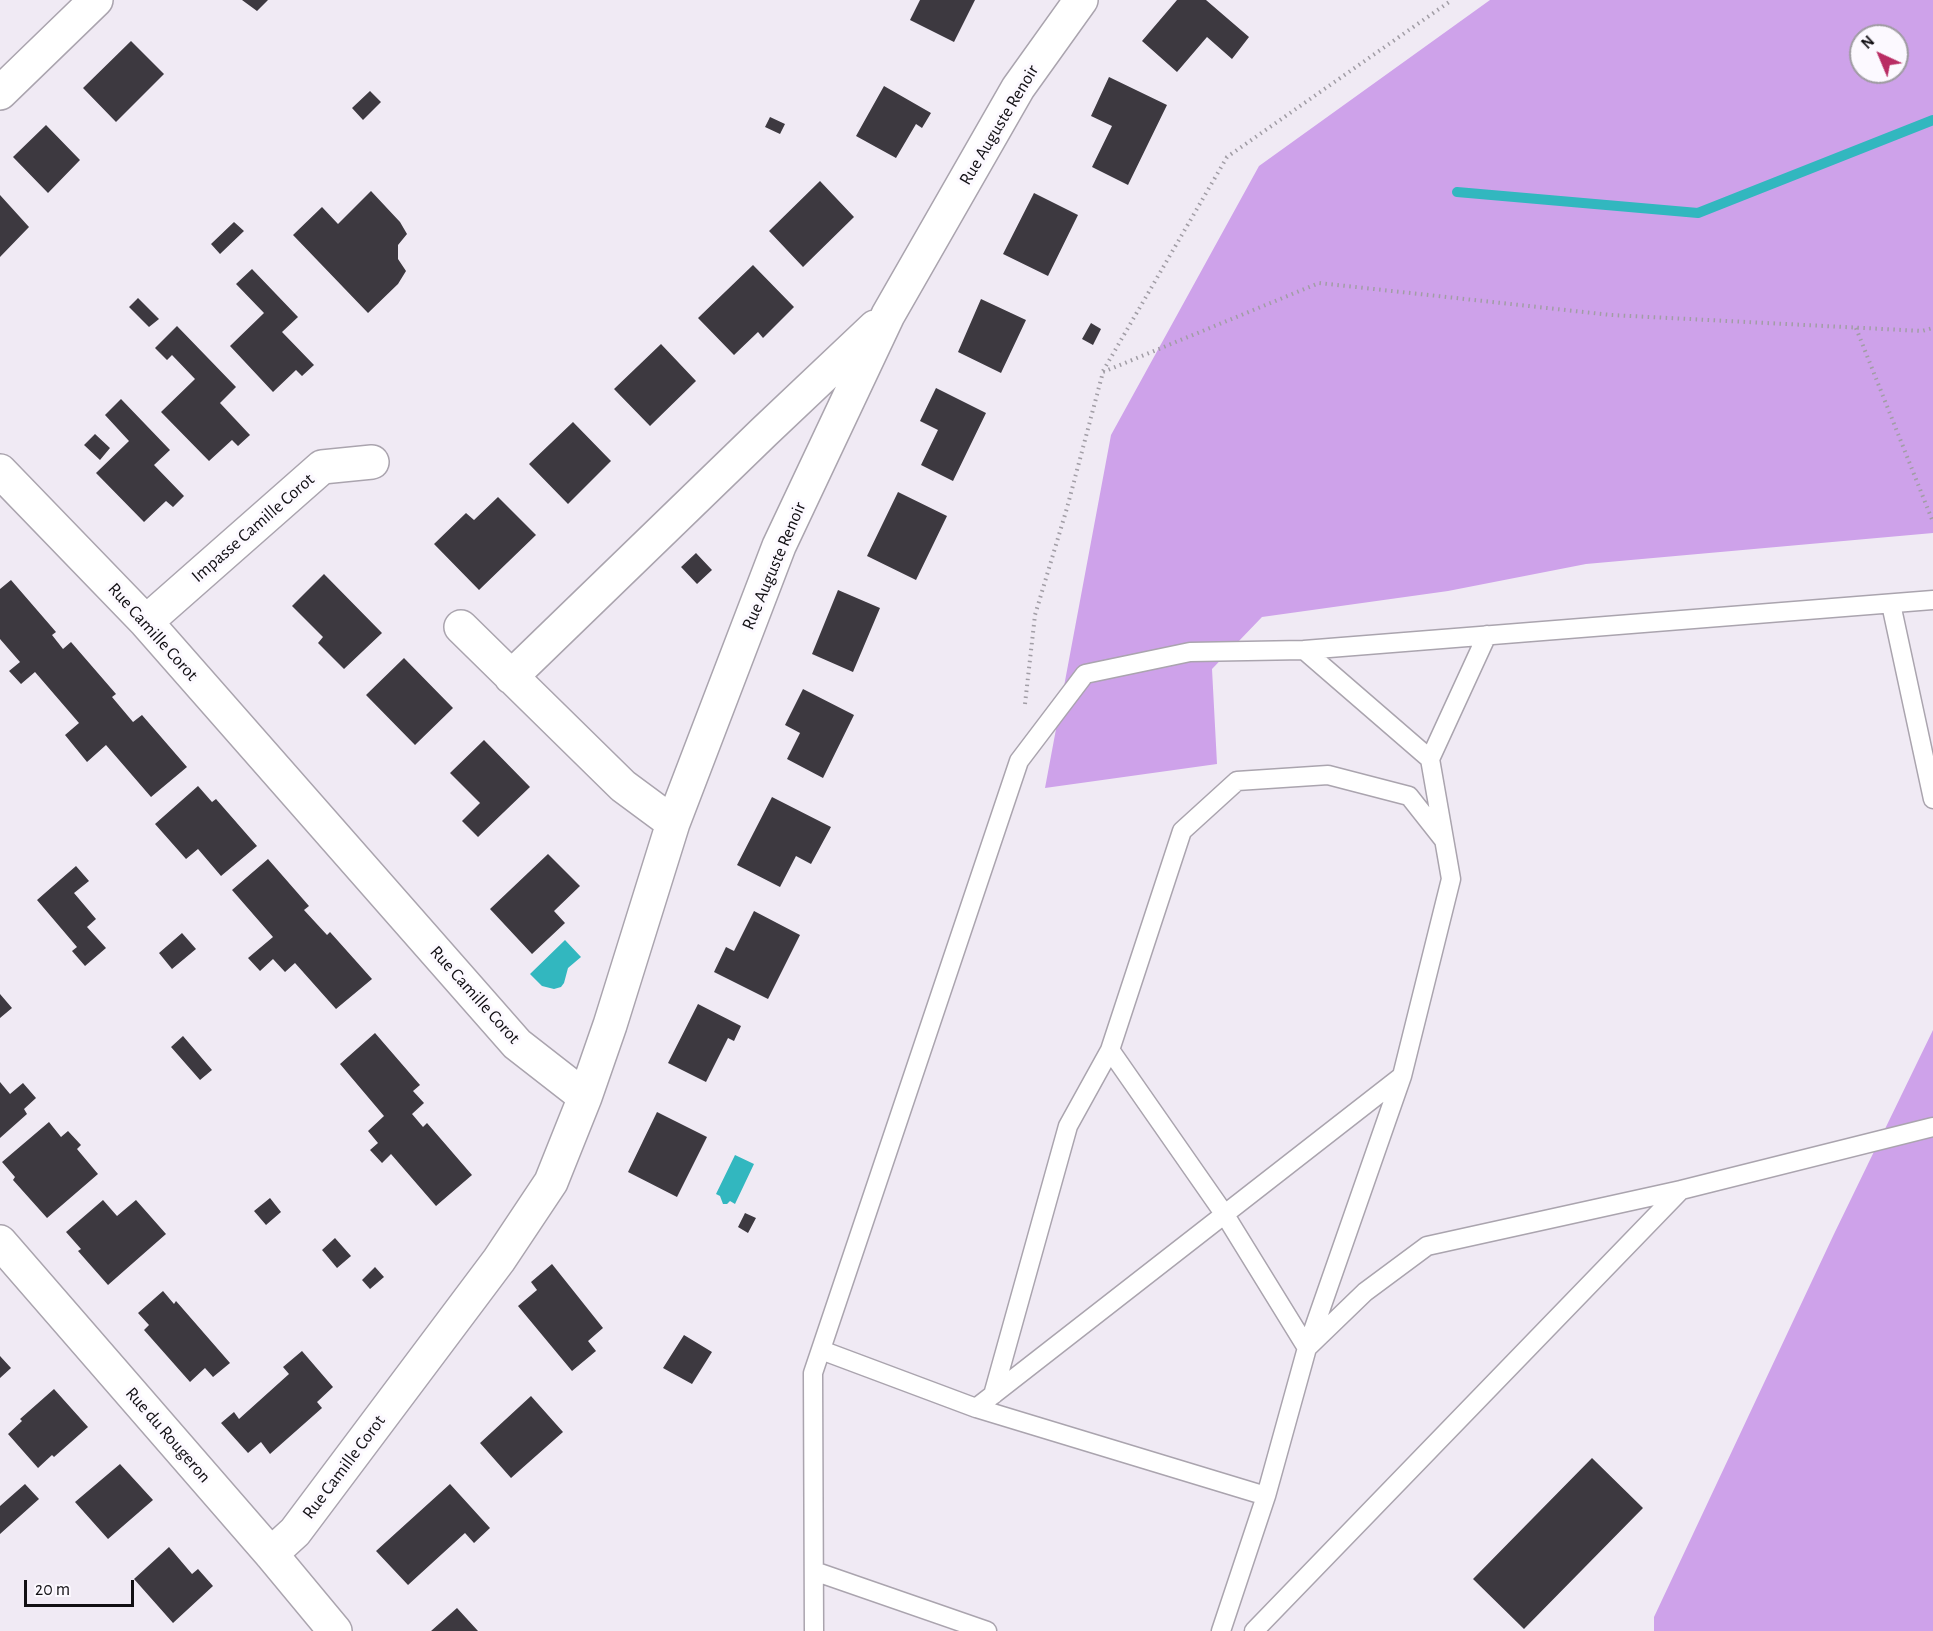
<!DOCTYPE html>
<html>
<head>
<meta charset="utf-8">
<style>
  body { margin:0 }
  #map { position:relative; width:1933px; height:1631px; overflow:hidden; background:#f0eaf4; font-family:"Alegreya Sans",sans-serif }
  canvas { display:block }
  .north { position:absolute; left:1849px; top:24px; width:60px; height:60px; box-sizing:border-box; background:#fcf9ff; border:2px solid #9e9ba1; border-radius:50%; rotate:316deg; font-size:16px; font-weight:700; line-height:24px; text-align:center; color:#110f13 }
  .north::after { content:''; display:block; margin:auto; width:21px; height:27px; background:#b92d64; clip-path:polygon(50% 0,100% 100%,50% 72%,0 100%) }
  .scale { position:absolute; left:24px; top:1580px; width:110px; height:27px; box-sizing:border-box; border:3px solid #110f13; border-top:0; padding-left:8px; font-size:18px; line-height:21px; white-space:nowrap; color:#110f13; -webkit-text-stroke:4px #fcf9ff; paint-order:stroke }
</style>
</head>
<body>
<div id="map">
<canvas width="1933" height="1631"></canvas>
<div class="north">N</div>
<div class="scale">20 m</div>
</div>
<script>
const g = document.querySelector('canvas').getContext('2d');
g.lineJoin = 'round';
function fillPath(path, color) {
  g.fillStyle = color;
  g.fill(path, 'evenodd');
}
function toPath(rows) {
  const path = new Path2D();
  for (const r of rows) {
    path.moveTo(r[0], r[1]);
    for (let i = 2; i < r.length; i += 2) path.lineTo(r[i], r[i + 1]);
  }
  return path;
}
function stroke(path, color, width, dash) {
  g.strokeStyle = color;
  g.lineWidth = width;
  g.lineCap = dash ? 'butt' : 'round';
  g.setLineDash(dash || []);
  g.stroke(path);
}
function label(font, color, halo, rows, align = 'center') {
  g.font = font + ' "Alegreya Sans",sans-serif';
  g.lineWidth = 6;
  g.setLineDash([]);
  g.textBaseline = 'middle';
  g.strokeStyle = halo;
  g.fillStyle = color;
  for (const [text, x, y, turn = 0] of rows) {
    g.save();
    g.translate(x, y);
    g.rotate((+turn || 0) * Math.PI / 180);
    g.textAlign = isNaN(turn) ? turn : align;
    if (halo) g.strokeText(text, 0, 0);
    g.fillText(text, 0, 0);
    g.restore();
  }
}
fillPath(toPath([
  [1490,0,1933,0,1933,533,1586,564,1448,591,1262,617,1212,669,1217,764,1045,788,1111,435,1259,166],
  [1861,36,1897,36,1897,72,1861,72],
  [1933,1030,1933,1631,1654,1631,1654,1617,1834,1234]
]), '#cea2ea');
fillPath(toPath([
  [565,940,581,957,568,968,564,983,561,987,554,989,542,986,530,974],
  [735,1155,754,1164,735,1204,730,1201,727,1204,723,1204,720,1196,716,1194]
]), '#32b7bf');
stroke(toPath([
  [1457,192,1698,213,1933,120]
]), '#32b7bf', 10);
fillPath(toPath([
  [242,0,268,0,257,11],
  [920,0,975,0,954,42,910,20],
  [1177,0,1206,0,1249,37,1232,59,1207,37,1177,72,1142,41],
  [131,41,164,74,116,122,83,88],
  [1109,77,1167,105,1128,185,1092,167,1112,126,1091,116],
  [884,86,931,113,922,128,916,124,896,158,856,136],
  [370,91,381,102,363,120,352,108],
  [770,117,785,124,780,134,765,127],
  [46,125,80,160,48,193,13,157],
  [820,181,854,217,803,267,769,231],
  [371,191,400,222,407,234,398,245,398,259,406,271,398,284,368,313,293,235,322,207,338,224],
  [1034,193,1078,215,1048,276,1003,254],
  [0,195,29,227,0,257],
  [234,222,244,231,220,254,211,244],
  [753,265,794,307,763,338,758,332,734,355,698,318],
  [252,269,298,317,282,332,314,365,302,376,296,370,273,392,230,346,264,313,236,284],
  [138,298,159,319,149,327,129,307],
  [981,299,1026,320,1001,373,958,352],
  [1091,323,1101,329,1093,345,1082,339],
  [177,326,236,387,220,403,250,435,238,446,232,440,209,461,161,412,195,379,172,355,167,360,155,348],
  [661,344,696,381,650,426,614,389],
  [936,388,986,413,953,481,921,465,938,430,920,421],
  [121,399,170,450,154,465,184,496,173,507,166,501,144,522,96,473,129,441,105,415],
  [573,422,611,461,568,504,529,464],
  [95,434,110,448,100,460,84,445],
  [898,492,947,516,916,580,867,556],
  [498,497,536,535,479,590,434,544,466,513,474,520],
  [696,553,712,570,697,584,681,567],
  [324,574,382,633,344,669,318,643,323,637,292,606],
  [11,580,56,632,52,635,63,649,71,642,116,694,112,697,133,722,142,715,187,767,151,797,106,745,87,762,65,735,79,723,35,672,21,684,9,671,20,662,0,639,0,589],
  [838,590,880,608,853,672,812,654],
  [404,658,453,708,415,745,366,695],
  [803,689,854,715,823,778,787,759,800,733,785,725],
  [484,740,530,787,478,837,462,821,480,803,450,773],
  [198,786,212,802,216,799,257,846,221,876,198,849,186,859,155,824],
  [772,797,831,827,811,864,796,856,780,887,737,865],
  [548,854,580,886,554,911,565,923,532,954,490,909],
  [268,859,309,906,304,910,327,935,330,932,372,979,336,1009,295,963,285,972,273,959,260,971,248,958,273,937,232,890],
  [76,866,89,881,74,893,96,919,87,927,106,948,85,966,72,951,77,947,37,900],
  [754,911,800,935,768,999,714,972,726,947,734,951],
  [182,933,196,949,172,969,159,953],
  [0,994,12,1008,0,1018],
  [698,1004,741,1026,734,1041,728,1038,706,1082,668,1063],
  [375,1033,420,1085,413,1091,424,1103,412,1114,423,1127,427,1123,472,1175,436,1206,391,1154,382,1163,370,1150,378,1143,368,1131,384,1116,340,1064],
  [183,1036,212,1070,200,1080,171,1047],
  [0,1082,10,1094,23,1083,36,1098,24,1109,27,1114,0,1138],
  [657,1112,707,1137,677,1197,628,1172],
  [49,1122,61,1137,68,1131,81,1145,77,1149,98,1174,47,1218,13,1180,15,1177,2,1162],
  [270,1198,281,1212,266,1225,254,1211],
  [103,1200,117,1216,136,1200,166,1234,108,1285,78,1251,81,1249,66,1232],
  [745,1213,756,1218,748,1233,738,1227],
  [335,1238,351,1256,337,1268,322,1250],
  [552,1264,603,1328,588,1341,596,1351,572,1371,518,1306,537,1290,531,1282],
  [375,1267,384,1277,370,1289,362,1280],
  [163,1291,174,1304,176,1301,230,1363,213,1377,205,1368,190,1382,144,1330,149,1325,138,1313],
  [684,1335,712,1352,692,1384,663,1368],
  [302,1351,333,1387,317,1402,322,1408,270,1454,261,1442,248,1453,221,1423,234,1412,239,1419,289,1374,283,1367],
  [0,1356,11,1368,0,1378],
  [54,1389,88,1427,54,1457,52,1455,38,1468,8,1434,22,1421,20,1419],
  [531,1396,563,1432,511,1478,480,1443],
  [1592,1458,1643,1508,1524,1629,1473,1579],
  [120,1464,153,1500,108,1539,75,1502],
  [25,1484,39,1499,0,1534,0,1506],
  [450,1484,490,1528,474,1543,465,1533,408,1585,376,1551],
  [169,1547,192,1574,198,1569,213,1586,173,1623,134,1579],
  [457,1608,478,1631,431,1631]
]), '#3d3940');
const lane = toPath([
  [1891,604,1933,799],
  [1304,650,1933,600],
  [1430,759,1487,635],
  [1681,1190,1933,1127],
  [993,1395,1068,1126,1110,1050],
  [976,1408,1266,1496,1307,1348,1402,1076],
  [814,1571,987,1631],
  [814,1631,813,1373,1019,761,1085,674,1190,652,1304,650,1430,759,1451,879,1402,1076,976,1408,821,1350],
  [1221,1631,1266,1496],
  [1254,1631,1681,1190,1427,1246,1365,1292,1307,1348,1225,1215,1110,1050,1182,831,1237,781,1328,775,1409,796,1443,839]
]);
const street = toPath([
  [0,93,96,0],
  [0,471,146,622,517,1044,585,1097],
  [146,622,322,467,372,462],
  [461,627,623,786,673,823],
  [511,677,764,432,875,327],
  [0,1242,271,1554,335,1631],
  [271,1554,295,1532,499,1260,551,1182,585,1097,610,1025,673,823,779,546,888,315,1018,88,1081,0]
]);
stroke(lane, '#aaa4ae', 21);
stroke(street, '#aaa4ae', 36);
stroke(toPath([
  [1856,328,1933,522],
  [1103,371,1227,157,1452,0],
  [1025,704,1035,615,1067,508,1103,372,1319,283,1611,315,1922,331,1933,328]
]), '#a19da5', 4, [1.5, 4.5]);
stroke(lane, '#fff', 18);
stroke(street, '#fff', 33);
label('18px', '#110f13', '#fcf9ff', [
  ["Rue Auguste Renoir",999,125,-59],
  ["Impasse Camille Corot",253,528,-41],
  ["Rue Auguste Renoir",774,566,-67],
  ["Rue Camille Corot",153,632,48],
  ["Rue Camille Corot",475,995,48],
  ["Rue du Rougeron",168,1435,49],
  ["Rue Camille Corot",344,1467,-53]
]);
</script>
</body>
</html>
